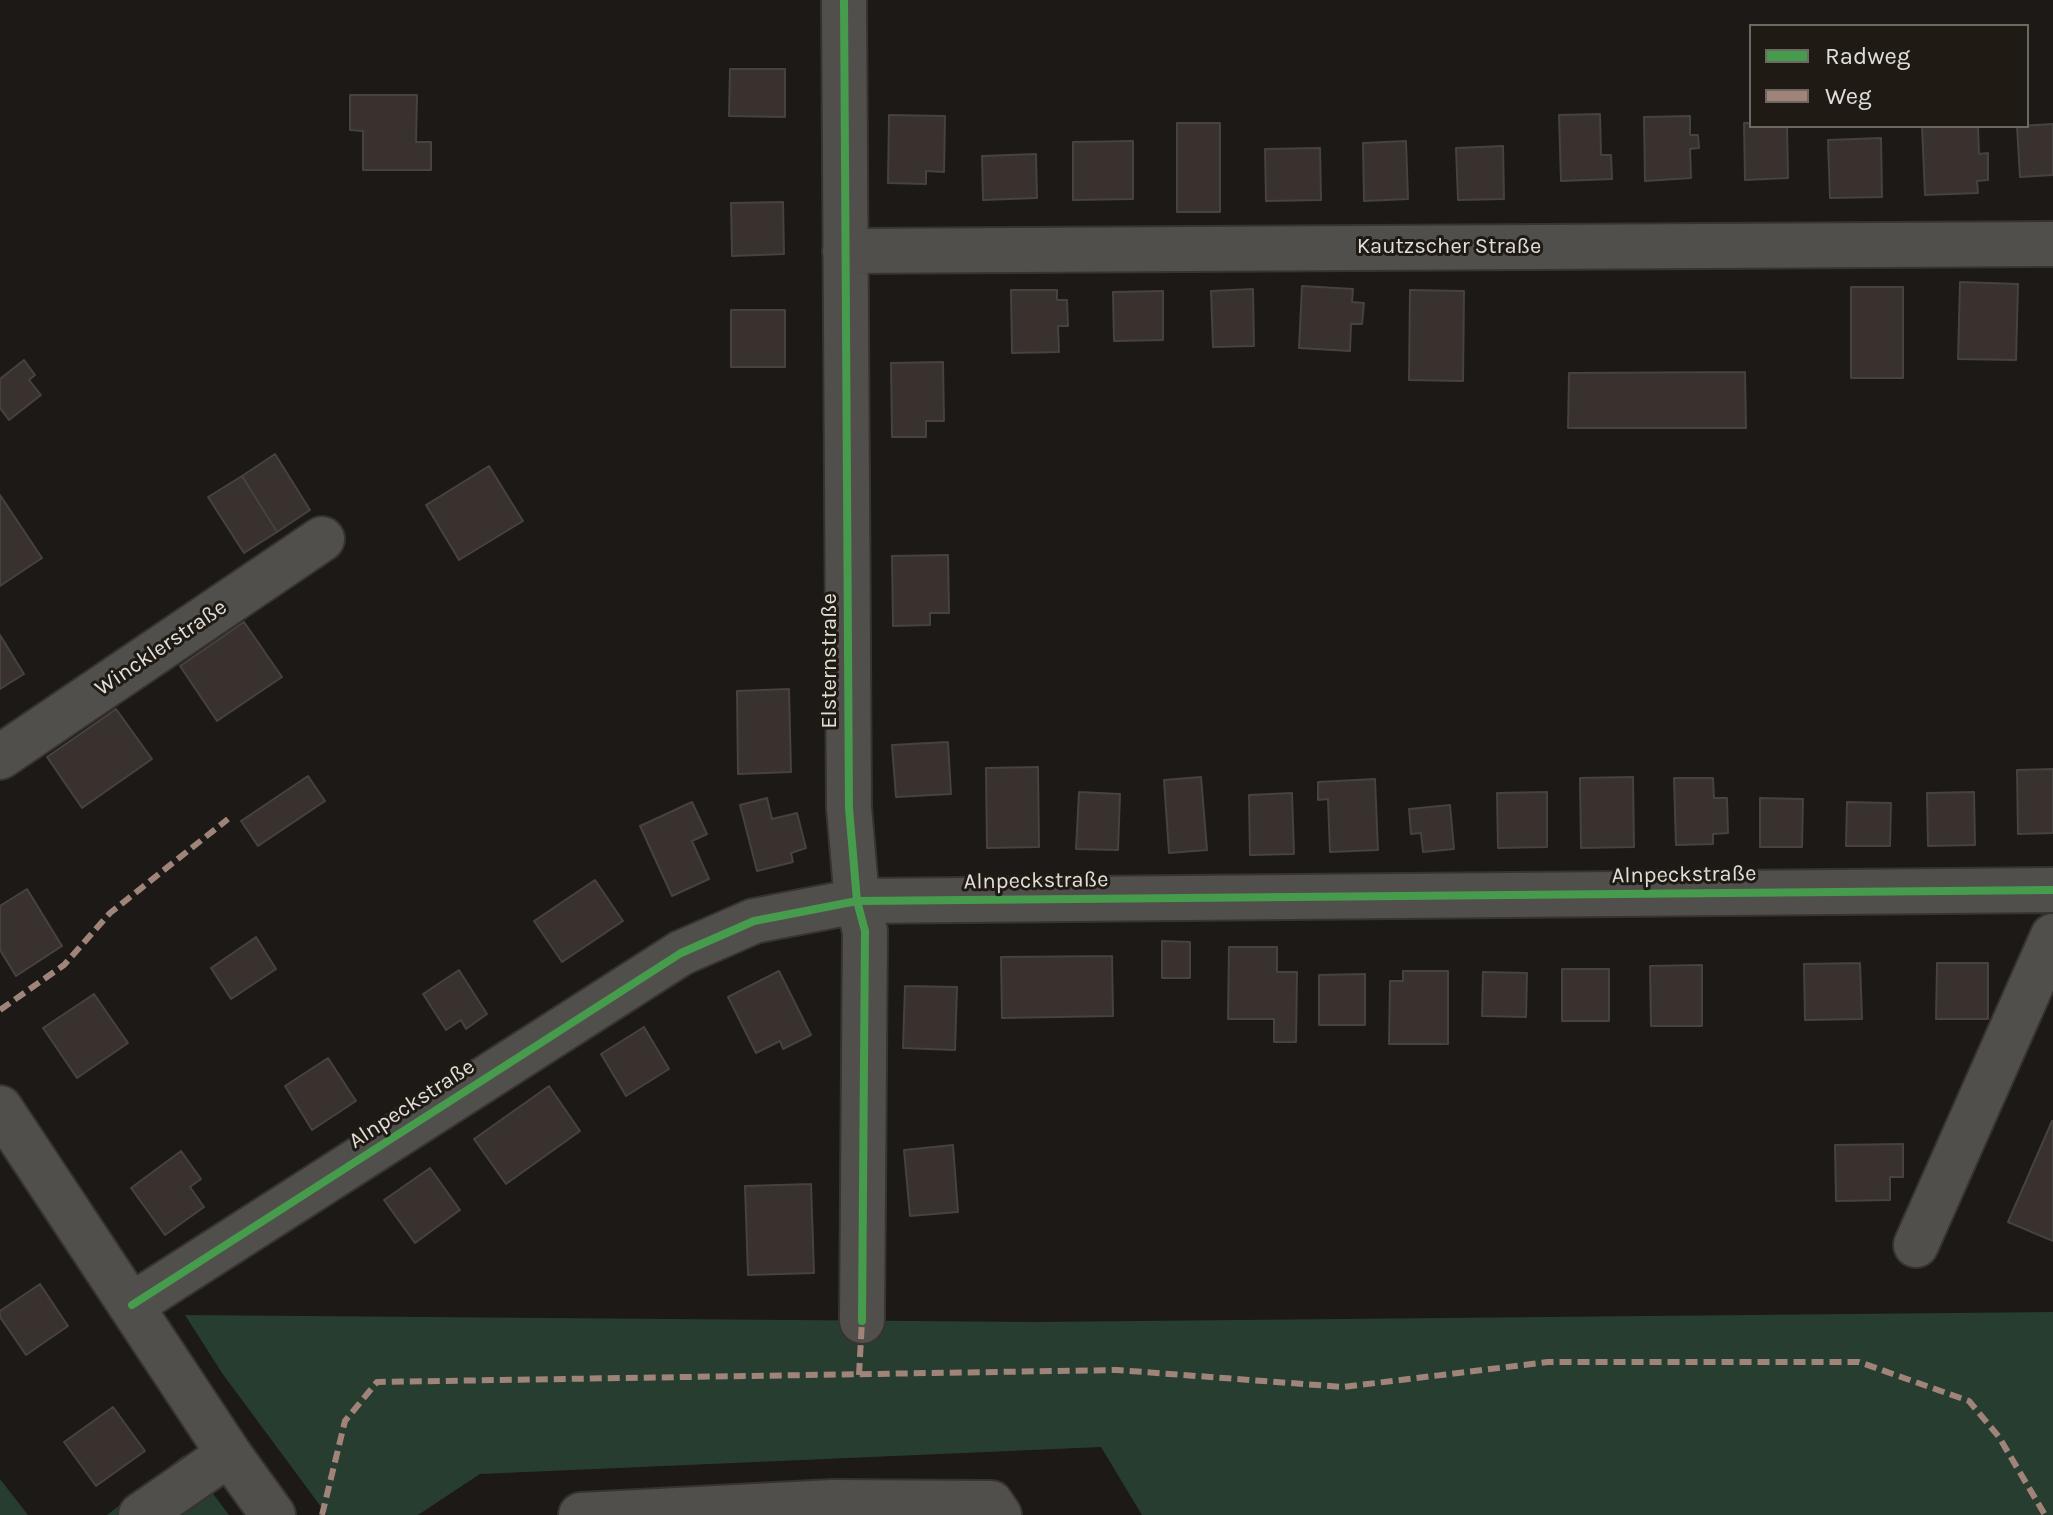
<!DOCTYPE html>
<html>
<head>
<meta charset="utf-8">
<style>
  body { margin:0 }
  #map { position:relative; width:2053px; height:1515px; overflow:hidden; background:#1c1916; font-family:Karla,sans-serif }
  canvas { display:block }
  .legend { position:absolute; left:1749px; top:24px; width:280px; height:104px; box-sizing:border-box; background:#1f1a13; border:2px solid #6d6862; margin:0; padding:10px 14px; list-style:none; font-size:24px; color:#e1ddd8 }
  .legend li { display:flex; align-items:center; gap:16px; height:40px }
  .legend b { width:40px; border:2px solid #6d6862 }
</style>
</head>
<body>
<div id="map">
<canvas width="2053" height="1515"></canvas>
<ul class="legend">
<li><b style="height:10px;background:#469c4c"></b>Radweg</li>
<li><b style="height:10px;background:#a18479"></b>Weg</li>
</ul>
</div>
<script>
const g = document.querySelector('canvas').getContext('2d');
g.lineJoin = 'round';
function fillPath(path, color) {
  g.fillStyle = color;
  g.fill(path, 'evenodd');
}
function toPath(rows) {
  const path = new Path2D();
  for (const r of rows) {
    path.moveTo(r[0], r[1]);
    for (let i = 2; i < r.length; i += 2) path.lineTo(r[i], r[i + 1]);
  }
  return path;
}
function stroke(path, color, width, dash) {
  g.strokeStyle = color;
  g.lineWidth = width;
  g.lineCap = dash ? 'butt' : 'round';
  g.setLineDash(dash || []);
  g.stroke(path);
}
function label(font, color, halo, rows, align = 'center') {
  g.font = font + ' Karla,sans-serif';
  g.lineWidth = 6;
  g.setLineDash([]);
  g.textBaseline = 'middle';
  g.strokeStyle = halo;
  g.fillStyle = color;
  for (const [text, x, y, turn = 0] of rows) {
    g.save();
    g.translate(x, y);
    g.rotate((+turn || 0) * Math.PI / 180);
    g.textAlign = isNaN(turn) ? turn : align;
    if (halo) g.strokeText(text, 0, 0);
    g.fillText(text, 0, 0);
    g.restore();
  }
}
fillPath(toPath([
  [2053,1312,2053,1515,1142,1515,1101,1447,480,1474,418,1515,327,1515,222,1373,185,1315,1035,1322],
  [184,1455,229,1515,107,1515],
  [0,1479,28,1515,0,1515]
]), '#273d2f');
const building = toPath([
  [730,69,785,69,785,117,729,116,730,69],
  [350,95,417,95,416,142,431,142,431,170,363,170,363,131,350,130,350,95],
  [1600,114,1601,155,1611,155,1612,179,1561,181,1559,115,1600,114],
  [889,115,945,116,944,172,926,171,926,184,888,183,889,115],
  [1690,116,1690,135,1698,135,1699,148,1690,149,1691,178,1645,181,1644,117,1690,116],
  [1177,123,1220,123,1220,212,1177,212,1177,123],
  [1744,123,1751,123,1751,126,1787,126,1788,178,1745,180,1744,123],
  [2053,124,2053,175,2020,177,2017,126,2053,124],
  [1922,126,1978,126,1979,154,1988,153,1988,180,1977,181,1978,193,1925,195,1922,126],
  [1881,138,1882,197,1830,198,1828,140,1881,138],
  [1133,141,1133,199,1073,200,1073,142,1133,141],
  [1406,141,1408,199,1364,201,1363,143,1406,141],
  [1503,146,1504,199,1458,200,1456,148,1503,146],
  [1320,148,1321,200,1266,201,1265,149,1320,148],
  [1036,154,1037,198,983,200,982,156,1036,154],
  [783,202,784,254,732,256,731,203,783,202],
  [1960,282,2018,284,2016,360,1958,359,1960,282],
  [1302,286,1353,289,1352,302,1364,303,1362,324,1351,324,1350,351,1299,348,1302,286],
  [1851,287,1903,287,1903,378,1851,378,1851,287],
  [1253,289,1254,346,1213,347,1211,291,1253,289],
  [1011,290,1057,290,1057,300,1067,300,1068,326,1058,326,1059,352,1012,353,1011,290],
  [1410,290,1464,291,1463,381,1409,380,1410,290],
  [1163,291,1163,340,1114,341,1113,292,1163,291],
  [731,310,785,310,785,367,731,367,731,310],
  [24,360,35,375,29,380,41,395,9,420,0,408,0,379,24,360],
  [943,362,944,421,926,421,926,437,892,437,891,363,943,362],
  [1745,372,1746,428,1568,428,1569,373,1745,372],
  [275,454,310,510,277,532,242,476,275,454],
  [489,466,523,521,459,560,426,505,489,466],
  [242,476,277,532,244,553,208,497,242,476],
  [0,495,42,558,0,586,0,495],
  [948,555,949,613,930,613,930,625,893,626,892,556,948,555],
  [244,622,282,677,217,721,180,666,244,622],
  [0,635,24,674,0,689,0,635],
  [789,689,791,772,738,774,737,691,789,689],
  [116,709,152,759,82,808,47,757,116,709],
  [948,742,951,794,896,797,892,745,948,742],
  [1038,767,1039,847,987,848,986,768,1038,767],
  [2053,769,2053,833,2018,834,2017,770,2053,769],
  [308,776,325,801,258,846,241,821,308,776],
  [1201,777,1207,850,1169,853,1164,780,1201,777],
  [1633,777,1634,847,1581,848,1580,778,1633,777],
  [1674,778,1713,778,1714,798,1727,798,1728,833,1713,834,1713,844,1676,845,1674,778],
  [1375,779,1378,850,1330,852,1328,799,1318,800,1318,782,1375,779],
  [1079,792,1120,794,1118,850,1076,849,1079,792],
  [1547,792,1547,847,1498,848,1497,793,1547,792],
  [1974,792,1975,845,1928,846,1927,793,1974,792],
  [1292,793,1294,854,1250,855,1249,795,1292,793],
  [767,798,772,819,797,813,806,848,791,853,793,862,757,871,740,805,767,798],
  [1760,798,1803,799,1802,847,1760,847,1760,798],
  [692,802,707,834,692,841,709,879,672,896,640,826,692,802],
  [1847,802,1891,803,1890,846,1846,846,1847,802],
  [1450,805,1454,849,1423,852,1421,833,1411,834,1409,809,1450,805],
  [595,880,623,921,562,962,534,921,595,880],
  [27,889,62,946,16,976,0,950,0,906,27,889],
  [256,937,276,969,231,999,211,968,256,937],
  [1162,941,1190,942,1190,978,1162,978,1162,941],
  [1229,947,1277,947,1277,972,1297,972,1296,1042,1274,1042,1274,1019,1228,1019,1229,947],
  [1112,956,1113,1016,1002,1018,1001,957,1112,956],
  [1860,963,1862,1019,1805,1020,1804,964,1860,963],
  [1937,963,1988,963,1988,1019,1936,1019,1937,963],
  [1702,965,1702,1026,1651,1026,1650,966,1702,965],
  [1562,969,1609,969,1609,1021,1562,1021,1562,969],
  [459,970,487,1014,466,1029,461,1020,446,1030,423,994,459,970],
  [779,971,811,1035,783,1049,780,1041,756,1053,728,997,779,971],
  [1403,971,1448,971,1448,1044,1389,1044,1390,981,1403,981,1403,971],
  [1483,972,1527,973,1526,1017,1482,1016,1483,972],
  [1365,974,1365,1025,1319,1025,1319,975,1365,974],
  [905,986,957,987,955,1050,903,1048,905,986],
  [94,994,128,1043,77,1078,43,1028,94,994],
  [644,1027,669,1069,626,1096,601,1054,644,1027],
  [328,1058,356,1101,312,1130,285,1086,328,1058],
  [549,1086,580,1131,506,1184,474,1139,549,1086],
  [2052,1121,2053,1121,2053,1241,2008,1222,2052,1121],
  [1903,1144,1903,1177,1890,1177,1890,1200,1836,1201,1835,1145,1903,1144],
  [953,1145,958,1212,910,1216,904,1150,953,1145],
  [181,1151,201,1179,190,1187,204,1207,165,1235,131,1188,181,1151],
  [430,1168,460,1210,415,1243,384,1200,430,1168],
  [811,1184,814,1273,748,1275,745,1186,811,1184],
  [40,1284,68,1326,26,1355,0,1317,0,1311,40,1284],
  [113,1407,145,1451,96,1486,64,1442,113,1407]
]);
fillPath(building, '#39312e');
stroke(building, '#454240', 2);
const minor = toPath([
  [844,0,849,808,857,901,865,931,862,1321],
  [845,251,2053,244],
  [0,757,322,539],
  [0,1108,229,1454,273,1515],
  [1916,1245,2053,936],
  [132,1305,681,953,754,921,857,901,2053,890],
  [833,1502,991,1503,999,1515],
  [141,1515,229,1454],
  [581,1515,833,1502,841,1515]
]);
stroke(minor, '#363331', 48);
stroke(minor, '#514f4c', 44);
stroke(toPath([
  [0,1010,64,965,110,913,228,819],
  [859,1375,862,1321],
  [322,1515,345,1421,377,1382,1117,1370,1343,1387,1548,1362,1859,1362,1969,1401,1999,1437,2045,1515]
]), '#a18479', 6, [12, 6]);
stroke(toPath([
  [844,0,849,808,857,901,865,931,862,1321],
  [132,1305,681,953,754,921,857,901,2053,890]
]), '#469c4c', 8);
label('22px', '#e1ddd8', '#1f1a13', [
  ["Kautzscher Straße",1449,247],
  ["Wincklerstraße",161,648,-34],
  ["Elsternstraße",830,661,-90],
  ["Alnpeckstraße",1684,875,-1],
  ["Alnpeckstraße",1036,881,-1],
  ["Alnpeckstraße",412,1104,-33]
]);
</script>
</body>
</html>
